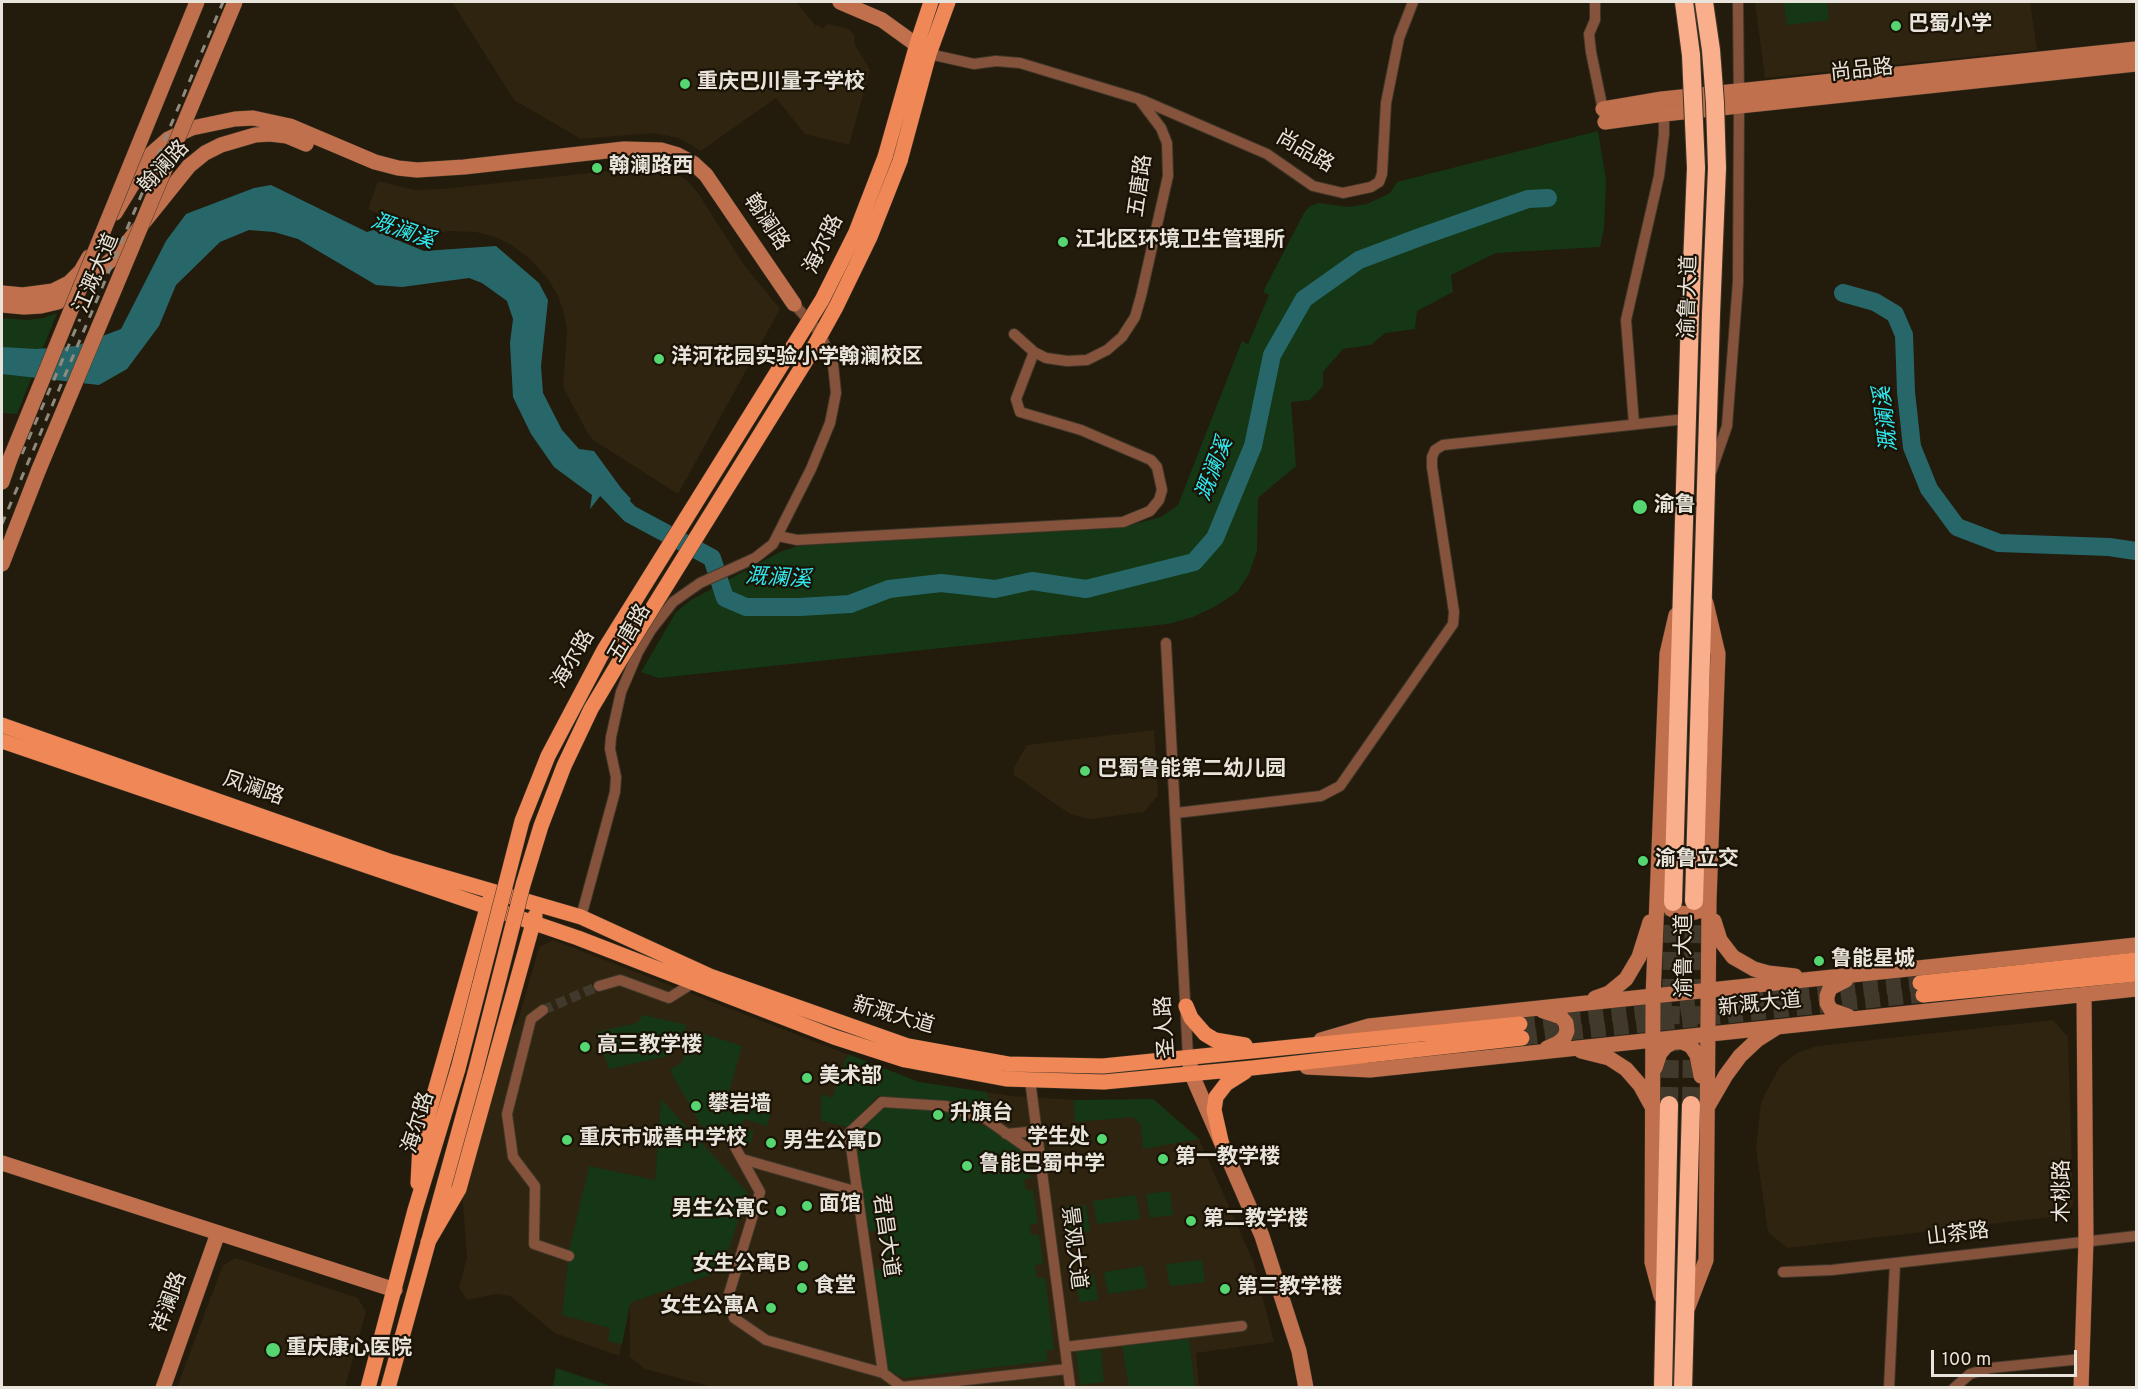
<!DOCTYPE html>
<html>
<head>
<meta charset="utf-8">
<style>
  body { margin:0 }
  #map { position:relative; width:2138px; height:1389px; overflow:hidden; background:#231b0c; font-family:Overpass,sans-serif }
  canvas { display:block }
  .frame { position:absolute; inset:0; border:3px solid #e9e4db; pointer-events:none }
  .scale { position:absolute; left:1931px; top:1350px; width:146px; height:27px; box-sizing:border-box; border:3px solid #e9e4db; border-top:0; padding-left:8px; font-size:18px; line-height:21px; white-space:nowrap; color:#e9e4db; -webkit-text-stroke:4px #191205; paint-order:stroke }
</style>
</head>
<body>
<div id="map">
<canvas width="2138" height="1389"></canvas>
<div class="frame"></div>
<div class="scale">100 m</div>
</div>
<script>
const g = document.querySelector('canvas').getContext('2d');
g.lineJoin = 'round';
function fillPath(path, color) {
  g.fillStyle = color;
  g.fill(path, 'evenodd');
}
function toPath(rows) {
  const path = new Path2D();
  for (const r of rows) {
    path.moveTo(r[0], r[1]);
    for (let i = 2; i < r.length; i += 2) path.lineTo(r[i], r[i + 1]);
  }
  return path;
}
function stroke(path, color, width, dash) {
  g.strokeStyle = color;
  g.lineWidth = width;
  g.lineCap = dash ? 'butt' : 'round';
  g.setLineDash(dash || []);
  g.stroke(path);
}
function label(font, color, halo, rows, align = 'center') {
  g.font = font + ' Overpass,"Noto Sans SC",sans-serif';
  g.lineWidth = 4.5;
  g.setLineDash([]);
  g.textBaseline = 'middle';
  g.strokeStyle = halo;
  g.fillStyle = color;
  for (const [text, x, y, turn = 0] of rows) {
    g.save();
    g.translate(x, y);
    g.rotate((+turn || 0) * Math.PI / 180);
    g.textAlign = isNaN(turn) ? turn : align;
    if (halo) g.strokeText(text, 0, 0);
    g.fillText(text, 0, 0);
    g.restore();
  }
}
fillPath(toPath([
  [452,2,796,2,816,26,818,25,822,29,828,24,849,29,855,36,854,43,870,70,849,145,805,134,776,98,701,151,679,138,653,133,581,139,514,100],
  [1755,2,2030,2,2037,50,1765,78],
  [645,167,670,170,689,182,698,193,744,265,780,309,678,494,593,440,587,432,563,387,567,330,564,313,558,296,548,279,531,260,513,246,495,237,476,232,450,231,424,234,368,209,378,181,415,190,442,189],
  [1154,730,1158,795,1144,812,1090,819,1070,814,1014,775,1014,767,1027,745],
  [553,940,919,1082,1012,1096,1094,1101,1153,1099,1199,1139,1254,1263,1274,1342,1196,1353,1199,1387,712,1387,645,1369,630,1357,630,1308,619,1356,555,1333,510,1296,496,1294,467,1300,459,1288,467,1257,462,1192,504,1042,518,1021,539,947],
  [661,1100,662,1100,721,1271,655,1181],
  [2053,1020,2068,1037,2073,1205,2059,1216,1787,1248,1768,1232,1756,1148,1761,1102,1780,1066,1797,1053,1817,1046],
  [236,1258,358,1298,366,1312,345,1387,177,1387,223,1265]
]), '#2f240f');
fillPath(toPath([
  [1784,2,1827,2,1829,20,1787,25],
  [1598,131,1606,180,1604,229,1600,247,1496,253,1451,275,1453,292,1417,311,1415,329,1385,333,1371,345,1343,349,1323,372,1323,386,1310,400,1291,402,1296,466,1258,498,1257,551,1249,574,1237,592,1216,606,1193,617,1168,624,659,678,641,672,676,612,691,600,780,552,797,546,1119,528,1161,517,1178,505,1242,341,1248,344,1269,295,1263,292,1304,213,1310,206,1319,203,1349,207,1367,204,1390,193,1397,182],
  [57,313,17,414,2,413,2,318,27,320,43,318],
  [643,1015,687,1025,672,1055,609,1069,596,1032,637,1023],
  [691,1030,742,1046,729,1092,749,1098,749,1102,772,1110,767,1126,744,1119,742,1128,754,1131,750,1145,701,1126,670,1070,682,1062],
  [848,1054,919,1082,986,1092,996,1116,946,1102,878,1096,849,1127,821,1121,821,1094,833,1098,838,1076],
  [661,1099,748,1193,721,1271,630,1303,622,1344,608,1341,610,1328,562,1315,570,1247,589,1166,655,1180],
  [1153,1099,1199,1139,1143,1149,1141,1125,1133,1117,1075,1122,1073,1100],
  [898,1107,945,1108,992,1130,1028,1153,1031,1178,1024,1180,1026,1190,1033,1190,1038,1224,1030,1224,1031,1235,1039,1235,1043,1264,1035,1265,1037,1278,1045,1278,1054,1350,1046,1350,1048,1361,905,1378,888,1371,875,1269,889,1269,884,1231,869,1231,855,1134,883,1109],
  [1170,1191,1173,1215,1150,1218,1146,1194],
  [1136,1195,1140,1219,1097,1224,1093,1201],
  [1086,1205,1090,1231,1071,1234,1067,1206],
  [1202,1260,1205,1282,1170,1286,1166,1264],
  [1143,1266,1147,1288,1108,1294,1104,1272],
  [1094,1274,1098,1300,1079,1302,1076,1277],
  [1189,1339,1195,1387,1129,1387,1122,1346],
  [1101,1349,1104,1382,1080,1385,1076,1351],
  [556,1368,613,1387,553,1387]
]), '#153715');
fillPath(toPath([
  [271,185,367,232,373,230,424,251,496,246,539,283,548,300,541,366,543,393,562,430,579,449,594,451,621,488,631,499,620,512,601,495,590,509,592,495,554,467,531,434,513,397,510,343,513,319,507,301,482,283,469,278,402,287,376,285,298,239,274,232,249,230,220,242,176,285,159,326,127,369,99,385,2,374,2,347,36,349,76,346,121,329,166,241,186,214,254,188]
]), '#27676a');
stroke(toPath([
  [1843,293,1875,302,1895,314,1904,335,1906,392,1912,447,1929,489,1957,527,1999,543,2109,547,2136,551],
  [607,490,630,514,712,558,725,598,746,607,800,607,850,604,889,589,941,583,995,589,1032,581,1086,589,1194,562,1215,538,1253,446,1272,355,1304,299,1359,260,1420,237,1528,199,1548,198]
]), '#27676a', 18);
stroke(toPath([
  [543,1010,599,986]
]), '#41392b', 10, [10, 5]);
stroke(toPath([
  [1520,1024,1920,983],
  [1522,1038,1923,995]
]), '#41392b', 15, [15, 8]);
stroke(toPath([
  [1669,1105,1673,902],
  [1691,1105,1694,901]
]), '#41392b', 18, [18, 9]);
const street = toPath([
  [1595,2,1595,20,1589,34,1591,52,1604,115],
  [929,54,974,64,996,61,1020,63,1139,99,1161,128,1167,143,1168,176,1141,296,1135,317,1122,337,1107,350,1087,360,1067,361,1046,358,1034,352,1014,334],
  [1142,100,1267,154,1313,186,1343,193,1371,187,1379,182,1382,174,1386,103,1399,38,1413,2],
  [1634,424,1626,320,1659,176,1664,134,1664,114],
  [1711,472,1727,426,1738,282,1739,106,1738,2],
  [778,536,797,540,1123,522,1150,511,1159,500,1162,490,1157,467,1151,460,1081,430,1020,412,1016,399,1034,352],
  [1166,643,1188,1057],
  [1176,813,1321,796,1340,786,1453,624,1454,612,1432,467,1432,457,1435,450,1443,445,1686,419],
  [581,917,615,792,616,777,610,749,611,737,621,692,638,652,651,630,673,602,700,583,755,558,773,544,811,469,830,423,836,393,833,364,820,333,794,304],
  [599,986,620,980,669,998,693,983],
  [543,1010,531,1019,507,1114,513,1157,535,1186,534,1244,569,1256],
  [1030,1080,1070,1386],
  [1006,1134,1037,1131],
  [730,1138,760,1192,728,1297,734,1318,766,1340,883,1373],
  [1040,1157,986,1119,946,1106,882,1102,849,1133,883,1373,902,1387,1067,1369],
  [742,1159,858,1192],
  [1783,1272,1832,1270,1895,1263,2136,1236],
  [1065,1347,1242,1326],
  [1889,1388,1895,1263],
  [1954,1388,1970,1374,1990,1368,2082,1359]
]);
const secondary = toPath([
  [840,2,882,20,925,51],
  [1603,109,1662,99,2136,49],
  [1605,122,1664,114,2136,64],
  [115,213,151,154,168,139,192,128,235,119,253,118,290,126,375,162,398,168,417,170,464,167,624,149,661,150,678,155,693,163,706,175,794,304],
  [2,293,23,295,53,291,69,283,81,271,89,257],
  [2,305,24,307,41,306,58,302,74,292,119,253,189,166,205,153,221,145,255,135,270,134,287,136,306,144],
  [2,482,10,459],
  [2,564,39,469],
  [1663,896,1671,909,1679,913,1688,914,1702,910,1709,900],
  [1714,921,1720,940,1733,957,1754,969,1768,973,1795,976],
  [1846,980,1830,988,1827,996,1827,1003,1831,1010,1848,1016],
  [1595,998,1609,993,1626,979,1639,957,1650,922],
  [1543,1011,1561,1017,1566,1023,1567,1031,1564,1038,1558,1043,1547,1048],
  [1321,1040,1369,1026,2136,945],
  [1581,1051,1609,1058,1626,1069,1640,1085,1651,1105],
  [1190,1064,1192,1075,1262,1236,1299,1351,1306,1388],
  [1307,1067,1370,1070,2136,989],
  [1655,1068,1660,1053,1666,1046,1674,1042,1682,1042,1691,1046,1697,1055,1701,1076],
  [1708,1106,1726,1075,1740,1056,1757,1040,1776,1028],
  [2,1163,395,1290],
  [1661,1296,1652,1262,1653,997,1667,654,1676,615],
  [1688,1307,1706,1260,1709,900,1718,654,1706,603],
  [163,1388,218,1233],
  [2081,1388,2086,1241,2084,994]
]);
const primary = toPath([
  [885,157,917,44,931,2],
  [900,161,929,54,948,2],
  [2,725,392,862,581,917,710,976,908,1046,1008,1064,1103,1066,1520,1024],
  [2,741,578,938,834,1037,905,1060,1006,1079,1104,1082,1252,1068,1522,1038],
  [1920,983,2136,960],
  [1923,995,2136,974],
  [1186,1006,1191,1018,1205,1034,1215,1040,1245,1045],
  [1221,1141,1214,1110,1216,1097,1226,1084,1245,1072],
  [418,1183,420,1144,489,901],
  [428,1242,459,1189,535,916],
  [368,1388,415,1210,458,1069],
  [388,1388,475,1073]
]);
const highway = toPath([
  [1694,901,1711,314],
  [1673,902,1690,314],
  [1663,1388,1669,1105],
  [1683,1388,1691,1105]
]);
stroke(street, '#3f3729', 12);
stroke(secondary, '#3f3729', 16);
stroke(primary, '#3f3729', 16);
stroke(highway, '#3f3729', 20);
stroke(street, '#85533c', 10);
stroke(secondary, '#c0704c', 15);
stroke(primary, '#ef8757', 15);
stroke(highway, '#f9ae8c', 18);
stroke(toPath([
  [22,454,80,319],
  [2,524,223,2]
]), '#90897d', 3, [8, 8]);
const secondaryBridge = toPath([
  [10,459,197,2],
  [39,469,235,2]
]);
const primaryBridge = toPath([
  [458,1069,522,821,548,756,604,650,822,300,856,232,885,157],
  [475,1073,523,885,541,826,564,766,591,709,619,662,810,354,836,307,870,237,900,161]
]);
const highwayBridge = toPath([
  [1684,2,1691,55,1696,168,1690,314],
  [1704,2,1711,50,1715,103,1717,168,1711,314]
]);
stroke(secondaryBridge, '#3f3729', 16, []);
stroke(primaryBridge, '#3f3729', 16, []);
stroke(highwayBridge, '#3f3729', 20, []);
stroke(secondaryBridge, '#c0704c', 15);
stroke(primaryBridge, '#ef8757', 15);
stroke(highwayBridge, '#f9ae8c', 18);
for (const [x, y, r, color] of [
  [1896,26,6,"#55d671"],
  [685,84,6,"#55d671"],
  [597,168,6,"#55d671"],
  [1063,242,6,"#55d671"],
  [659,359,6,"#55d671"],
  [1640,507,8,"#55d671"],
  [1085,771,6,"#55d671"],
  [1643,861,6,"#55d671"],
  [1819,961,6,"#55d671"],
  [585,1047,6,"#55d671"],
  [807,1078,6,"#55d671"],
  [696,1106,6,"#55d671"],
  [938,1115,6,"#55d671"],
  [1102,1139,6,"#55d671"],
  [567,1140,6,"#55d671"],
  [771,1143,6,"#55d671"],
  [1163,1159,6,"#55d671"],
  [967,1166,6,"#55d671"],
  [807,1206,6,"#55d671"],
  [781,1211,6,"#55d671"],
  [1191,1221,6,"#55d671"],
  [803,1266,6,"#55d671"],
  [802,1288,6,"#55d671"],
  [1225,1289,6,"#55d671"],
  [771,1308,6,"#55d671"],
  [273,1350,8,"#55d671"]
]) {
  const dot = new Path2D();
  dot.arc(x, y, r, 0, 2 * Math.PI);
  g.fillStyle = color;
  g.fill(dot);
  stroke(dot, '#191205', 2);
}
label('bold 21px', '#e9e4db', '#191205', [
  ["巴蜀小学",1908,26],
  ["重庆巴川量子学校",697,84],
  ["翰澜路西",609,168],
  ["江北区环境卫生管理所",1075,242],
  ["洋河花园实验小学翰澜校区",671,359],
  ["渝鲁",1654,507],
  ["巴蜀鲁能第二幼儿园",1097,771],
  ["渝鲁立交",1655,861],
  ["鲁能星城",1831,961],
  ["高三教学楼",597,1047],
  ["美术部",819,1078],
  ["攀岩墙",708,1106],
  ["升旗台",950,1115],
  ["学生处",1090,1139,"right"],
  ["重庆市诚善中学校",579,1140],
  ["男生公寓D",783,1143],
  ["第一教学楼",1175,1159],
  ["鲁能巴蜀中学",979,1166],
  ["面馆",819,1206],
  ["男生公寓C",769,1211,"right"],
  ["第二教学楼",1203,1221],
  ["女生公寓B",791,1266,"right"],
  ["食堂",814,1288],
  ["第三教学楼",1237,1289],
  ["女生公寓A",759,1308,"right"],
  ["重庆康心医院",286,1350]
], 'left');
label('21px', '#e9e4db', '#191205', [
  ["尚品路",1862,72,-6],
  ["尚品路",1304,153,30],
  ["翰澜路",165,168,-47],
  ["五唐路",1142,186,-82],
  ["翰澜路",765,223,56],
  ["海尔路",825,245,-64],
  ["江溉大道",98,274,-67],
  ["渝鲁大道",1690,297,-88],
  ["五唐路",631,634,-60],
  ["海尔路",575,660,-60],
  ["凤澜路",253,790,19],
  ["渝鲁大道",1686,956,-90],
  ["新溉大道",1760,1006,-6],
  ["新溉大道",893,1017,16],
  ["圣人路",1167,1027,-94],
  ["海尔路",420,1123,-73],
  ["木桃路",2064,1191,-90],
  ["君昌大道",884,1236,82],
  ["山茶路",1958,1236,-7],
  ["景观大道",1072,1248,83],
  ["祥澜路",171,1303,-70]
]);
label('italic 22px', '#30e8f0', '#191205', [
  ["溉澜溪",402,233,19],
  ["溉澜溪",1888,419,-97],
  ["溉澜溪",1216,470,-69],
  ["溉澜溪",778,580,3]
]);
</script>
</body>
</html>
